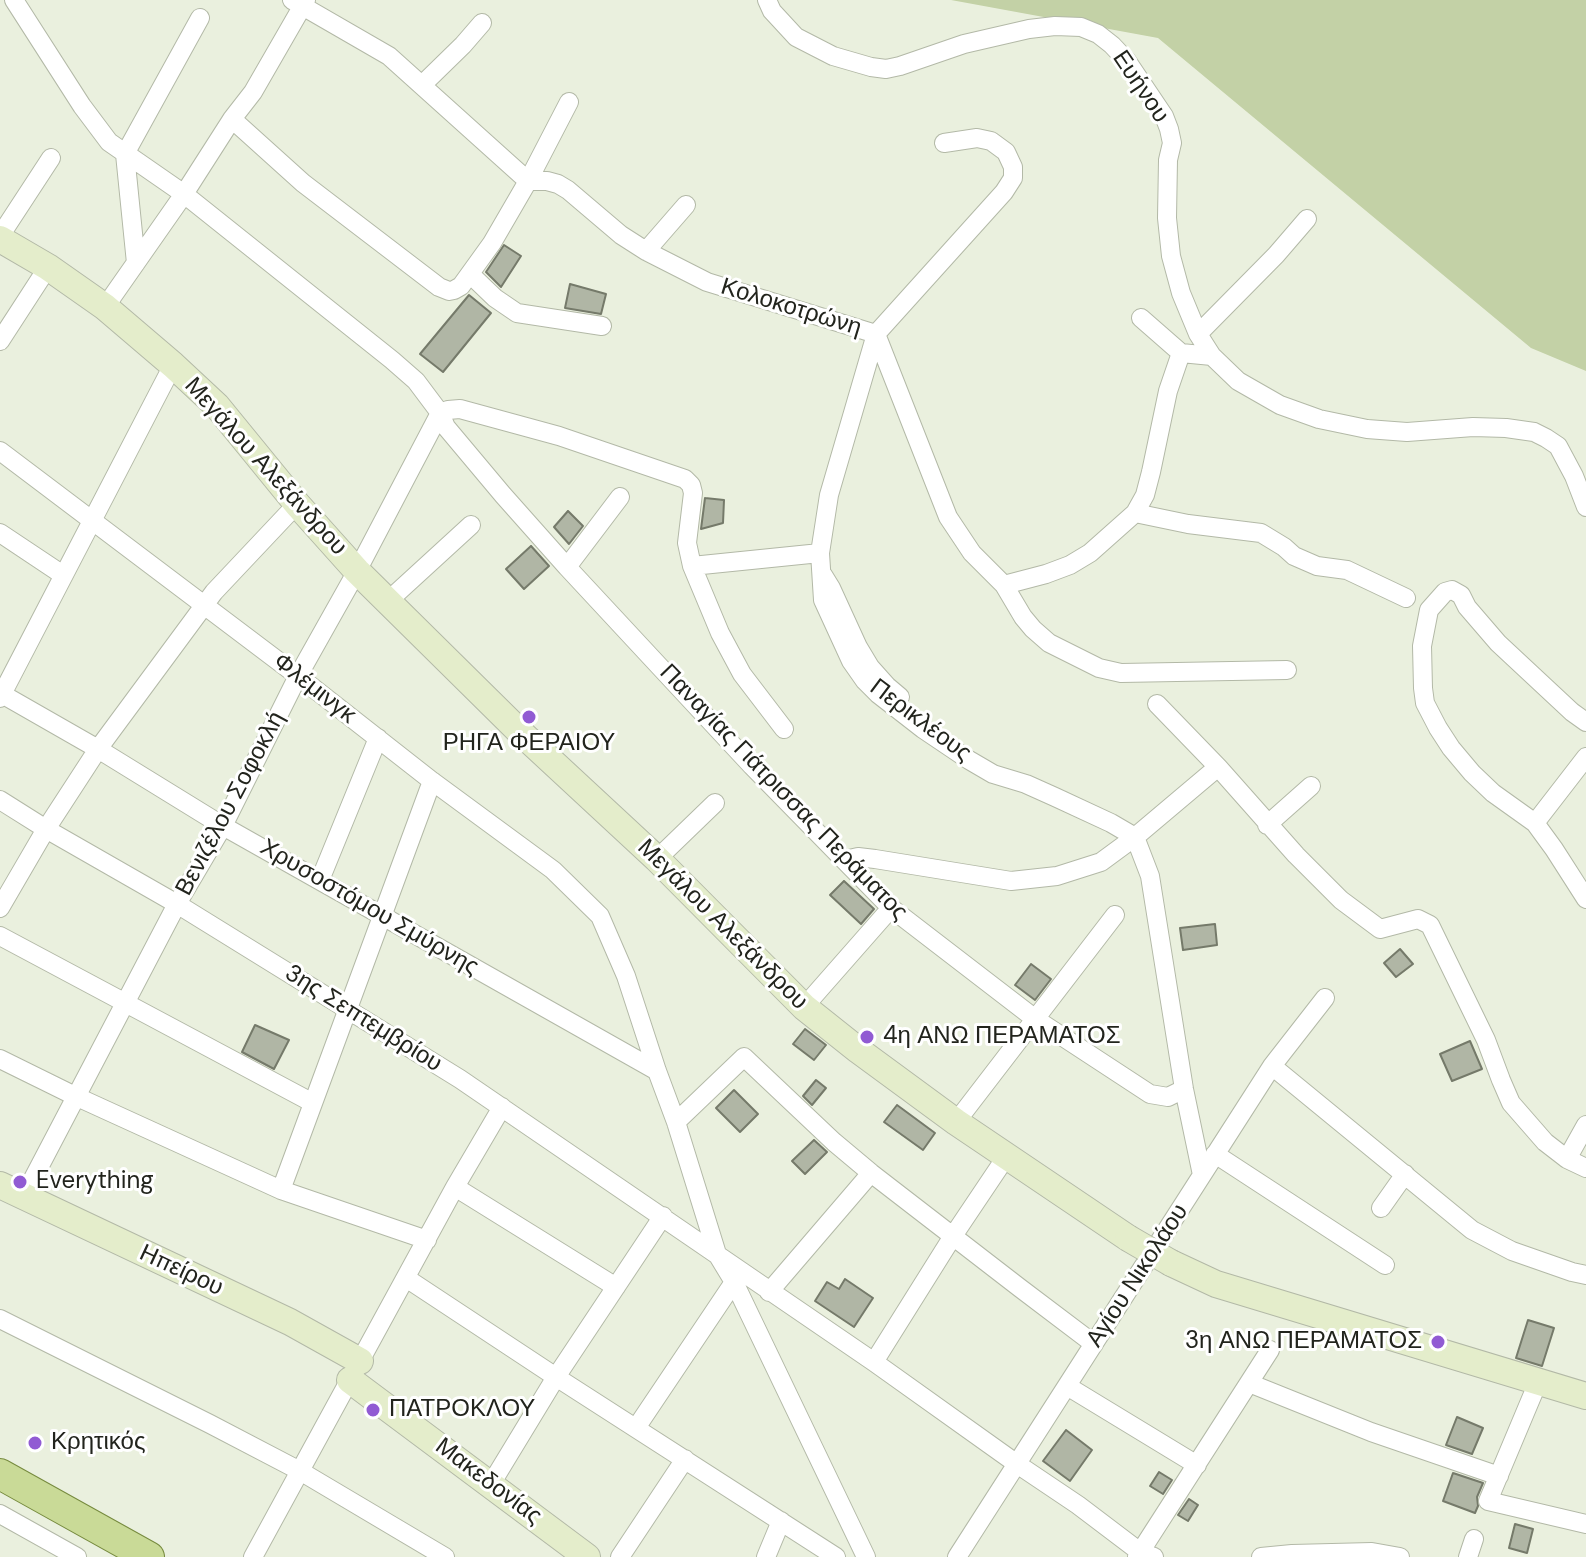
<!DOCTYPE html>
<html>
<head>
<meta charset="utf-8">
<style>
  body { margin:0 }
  canvas { display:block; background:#eaf0de }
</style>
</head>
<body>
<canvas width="1586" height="1557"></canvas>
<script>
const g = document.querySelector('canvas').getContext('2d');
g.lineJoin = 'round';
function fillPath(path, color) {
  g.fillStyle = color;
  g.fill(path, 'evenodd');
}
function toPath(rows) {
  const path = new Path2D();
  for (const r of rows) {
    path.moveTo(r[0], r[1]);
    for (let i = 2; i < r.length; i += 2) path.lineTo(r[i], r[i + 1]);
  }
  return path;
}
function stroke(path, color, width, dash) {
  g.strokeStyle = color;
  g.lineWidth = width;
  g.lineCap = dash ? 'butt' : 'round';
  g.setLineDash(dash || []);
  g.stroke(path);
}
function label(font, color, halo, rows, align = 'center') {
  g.font = font + ' "DM Sans",sans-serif';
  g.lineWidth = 6;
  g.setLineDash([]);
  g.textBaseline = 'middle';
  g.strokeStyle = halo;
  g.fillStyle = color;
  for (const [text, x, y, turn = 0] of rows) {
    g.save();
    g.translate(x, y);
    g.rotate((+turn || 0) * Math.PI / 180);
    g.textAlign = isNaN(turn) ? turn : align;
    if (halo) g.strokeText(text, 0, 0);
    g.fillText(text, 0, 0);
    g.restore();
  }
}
fillPath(toPath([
  [951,0,1586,0,1586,371,1531,348,1158,38]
]), '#c3d1a6');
const building = toPath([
  [504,245,521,256,501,287,486,272,504,245],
  [570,284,606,294,601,314,565,308,570,284],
  [469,295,491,313,443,372,420,354,469,295],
  [705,498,724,500,723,523,701,529,705,498],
  [568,511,583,526,569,544,554,527,568,511],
  [531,546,549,566,524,589,506,569,531,546],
  [844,881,874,909,861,924,830,895,844,881],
  [1215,924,1217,945,1183,950,1180,928,1215,924],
  [1400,949,1413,964,1396,977,1384,963,1400,949],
  [1031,964,1051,979,1035,1000,1015,985,1031,964],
  [255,1025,289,1040,274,1069,242,1052,255,1025],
  [805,1029,826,1045,814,1060,793,1044,805,1029],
  [1470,1041,1482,1069,1452,1081,1440,1054,1470,1041],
  [816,1080,826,1088,812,1105,803,1096,816,1080],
  [734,1090,758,1114,740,1132,716,1108,734,1090],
  [897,1105,935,1133,923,1150,884,1122,897,1105],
  [814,1140,827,1152,805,1174,792,1161,814,1140],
  [845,1279,873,1298,854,1327,815,1301,827,1282,839,1289,845,1279],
  [1528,1320,1554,1328,1542,1366,1516,1358,1528,1320],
  [1457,1417,1483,1428,1472,1454,1446,1445,1457,1417],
  [1066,1430,1092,1450,1070,1481,1043,1461,1066,1430],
  [1159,1472,1172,1480,1163,1494,1150,1486,1159,1472],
  [1453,1473,1483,1483,1477,1497,1478,1506,1475,1513,1443,1501,1453,1473],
  [1189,1499,1198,1505,1188,1521,1178,1515,1189,1499],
  [1515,1524,1533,1529,1527,1553,1509,1548,1515,1524]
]);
fillPath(building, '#b0b6a5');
stroke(building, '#757a6a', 2);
const street = toPath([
  [14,0,82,106,109,142,184,194,392,360,416,381,440,413,446,427,503,495,567,567,752,766,891,908,1034,1018,1150,1094,1168,1097,1184,1089],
  [292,0,389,56,528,181,547,181,558,184,568,190,621,235,646,251,707,282,876,334,948,517,972,553,1004,585,1023,617,1033,629,1049,643,1099,668,1121,673,1287,670],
  [767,0,772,11,796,37,833,56,871,67,886,69,900,66,964,44,1029,29,1055,26,1081,27,1098,34,1112,45,1127,61,1164,116,1169,129,1172,143,1168,160,1167,218,1171,256,1181,293,1198,334,1212,356],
  [422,85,463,45,482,23],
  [232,119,303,183,439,287,449,291,454,290,461,286,492,243,528,181,569,102],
  [944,143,977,138,991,141,1006,152,1013,167,1013,178,1004,192,876,334,829,495,820,553,823,600,851,661,865,681,878,694,923,729,969,760,993,774,1026,784,1055,797,1111,823,1135,837,1150,876,1184,1089,1202,1175],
  [125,154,200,18],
  [125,154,136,263],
  [0,236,51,158],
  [646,251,686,205],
  [470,274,495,298,517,313,602,326],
  [105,307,184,194,232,119,253,92,306,0],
  [1141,318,1181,353],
  [1198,334,1276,255,1307,219],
  [0,341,48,267],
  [440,413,448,410,460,409,559,436,685,479,691,485,693,493,687,543,692,566,720,633,742,674,784,729],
  [0,451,298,676,432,781,553,870,600,916,626,976,657,1071,676,1122,717,1254,734,1282,866,1557],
  [1135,513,1188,524,1261,533,1284,547,1294,556,1317,566,1347,570,1406,598],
  [0,533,63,575],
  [692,566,820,553],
  [567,567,620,497],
  [823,575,831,588,858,647,870,667,887,686,900,697],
  [1004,585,1046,574,1070,565,1090,553,1135,513,1145,495,1151,472,1168,391,1181,353,1212,356,1238,381,1280,405,1319,419,1367,429,1407,432,1473,427,1506,428,1534,432,1546,438,1558,446,1574,476,1586,507],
  [388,601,471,525],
  [0,693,98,749,223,826,657,1071],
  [0,698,173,365],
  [1157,704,1218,767,1296,855,1341,900,1380,929,1418,919,1430,925,1486,1040,1501,1080,1511,1103,1545,1142,1567,1159,1586,1168],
  [1586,722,1572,712,1498,643,1467,607,1461,595,1452,590,1445,592,1429,610,1422,646,1423,688,1425,703,1438,728,1451,748,1472,773,1493,793,1535,823,1554,849,1586,899],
  [0,800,46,829,177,904,460,1079,874,1362,1017,1464,1078,1505,1140,1552,1154,1557],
  [1535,823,1586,757],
  [1267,825,1311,786],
  [657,859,715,803],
  [845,860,858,857,875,859,1011,881,1057,876,1101,862,1135,837,1218,767],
  [320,880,378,738],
  [0,908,46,829,98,749,214,592,297,504],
  [0,936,313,1103],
  [804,1007,891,908],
  [0,1059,75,1096,281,1190,427,1240],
  [1272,1066,1472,1230,1512,1251,1572,1272,1586,1275],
  [676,1122,744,1057,834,1142,871,1173,1020,1288,1094,1344],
  [956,1122,1115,915],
  [1215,1154,1385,1265],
  [1567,1159,1586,1125],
  [455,1187,616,1287],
  [281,1190,432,781],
  [24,1196,177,904,223,826,298,676,357,571,440,413],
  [1381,1208,1405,1174],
  [406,1278,556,1377,836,1557],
  [769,1292,871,1173],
  [0,1319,210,1424,300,1471,445,1557],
  [874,1362,953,1236,1006,1157],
  [1538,1382,1488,1501,1586,1524],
  [1249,1383,1371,1432,1499,1476],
  [1067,1386,1197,1465],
  [636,1428,734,1282],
  [491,1484,556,1377,663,1216],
  [0,1514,77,1557],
  [253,1557,455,1187,502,1107],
  [620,1557,685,1459],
  [766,1557,781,1521],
  [957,1557,1272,1066,1325,998],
  [1137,1557,1270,1350],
  [1261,1557,1292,1554,1372,1552,1400,1557],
  [1468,1557,1474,1539]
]);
const secondary = toPath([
  [0,239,48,267,105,307,173,365,217,406,297,504,357,571,519,731,657,859,804,1007,858,1050,956,1122,1128,1238],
  [0,1185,290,1322,360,1361],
  [1171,1263,1216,1284,1586,1396],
  [350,1380,587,1557]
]);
const primary = toPath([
  [0,1474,149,1557]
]);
stroke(street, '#b3b9a7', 20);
stroke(secondary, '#b3b9a7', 28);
stroke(primary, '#778b3f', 32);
stroke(street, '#fff', 18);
stroke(secondary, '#e4edcb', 26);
stroke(primary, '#c9da97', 30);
const secondaryBridge = toPath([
  [1128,1238,1171,1263]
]);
stroke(secondaryBridge, '#b3b9a7', 28, []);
stroke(secondaryBridge, '#e4edcb', 26);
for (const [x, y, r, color] of [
  [529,717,8,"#915bd3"],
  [867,1037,8,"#915bd3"],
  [20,1182,8,"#915bd3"],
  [1438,1342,8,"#915bd3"],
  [373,1410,8,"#915bd3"],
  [35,1443,8,"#915bd3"]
]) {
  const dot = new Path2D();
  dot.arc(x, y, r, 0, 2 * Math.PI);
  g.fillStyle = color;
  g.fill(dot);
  stroke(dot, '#fff', 3);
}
label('24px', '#22241d', '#fff', [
  ["Ευήνου",1140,87,56],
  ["Κολοκοτρώνη",791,308,17],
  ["Μεγάλου Αλεξάνδρου",265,467,48],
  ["Φλέμινγκ",314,689,38],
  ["Περικλέους",920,721,37],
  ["Παναγίας Γιάτρισσας Περάματος",783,793,46],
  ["Βενιζέλου Σοφοκλή",231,804,-62],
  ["Χρυσοστόμου Σμύρνης",369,908,30],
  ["Μεγάλου Αλεξάνδρου",722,925,45],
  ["3ης Σεπτεμβρίου",363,1019,32],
  ["Ηπείρου",181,1271,25],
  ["Αγίου Νικολάου",1138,1276,-57],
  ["Μακεδονίας",488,1482,37]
]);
label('24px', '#22241d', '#fff', [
  ["ΡΗΓΑ ΦΕΡΑΙΟΥ",529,744,"center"],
  ["4η ΑΝΩ ΠΕΡΑΜΑΤΟΣ",883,1037],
  ["Everything",36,1182],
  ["3η ΑΝΩ ΠΕΡΑΜΑΤΟΣ",1422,1342,"right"],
  ["ΠΑΤΡΟΚΛΟΥ",389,1410],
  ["Κρητικός",51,1443]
], 'left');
</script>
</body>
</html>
